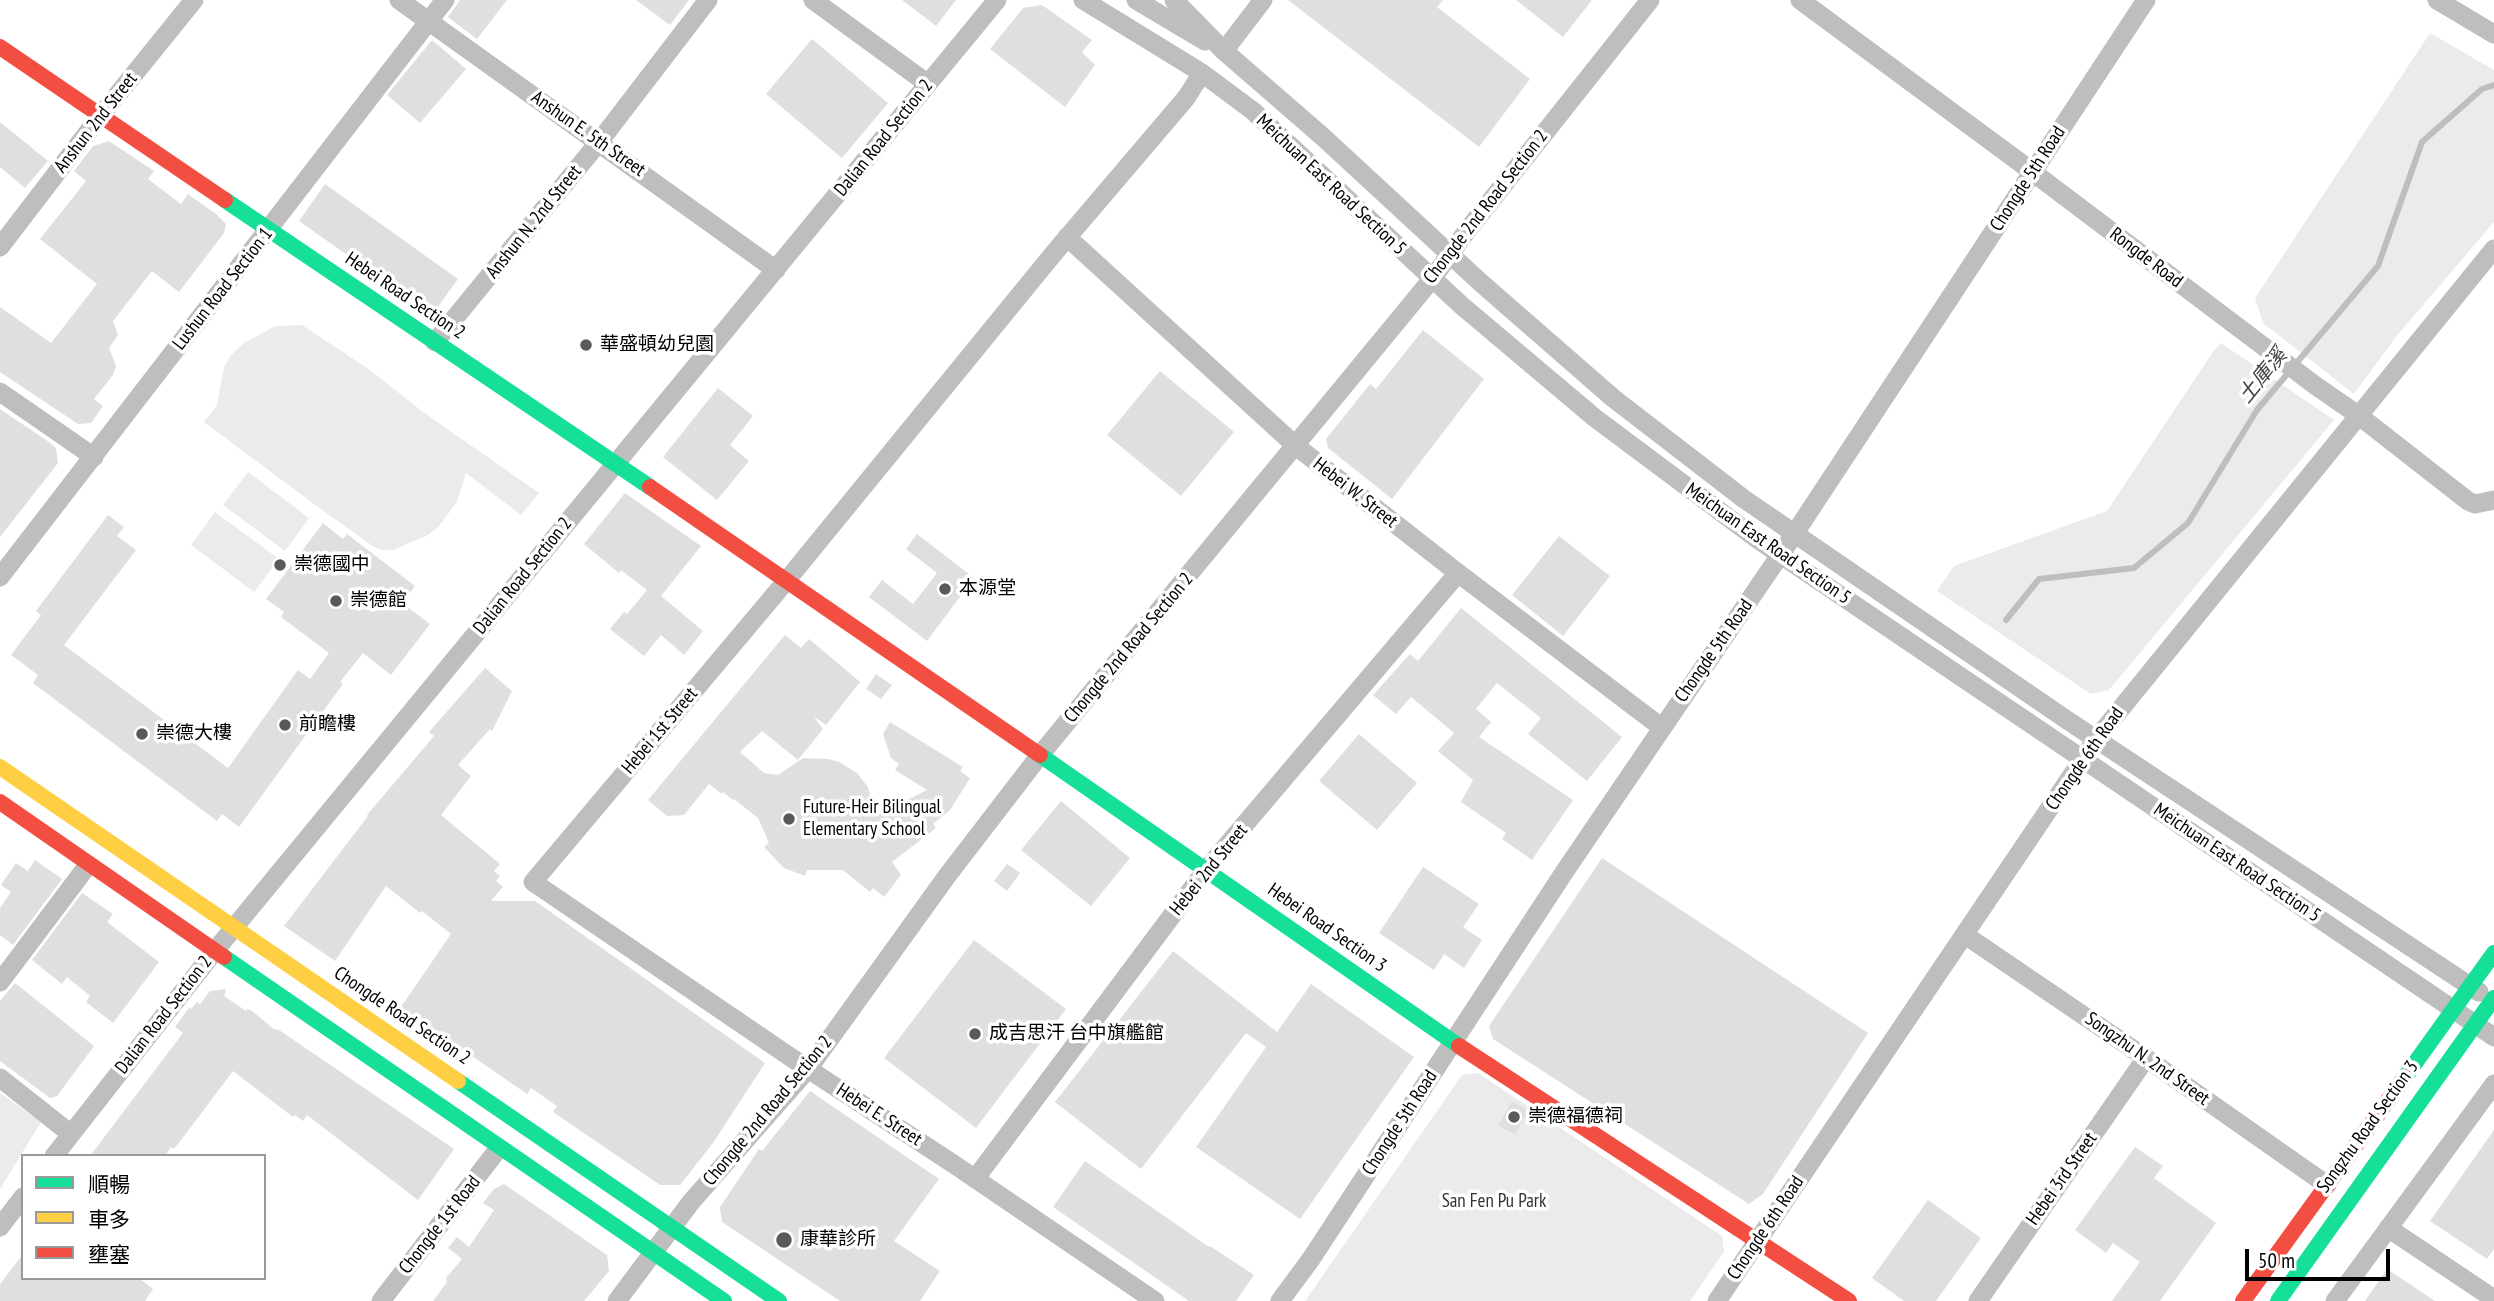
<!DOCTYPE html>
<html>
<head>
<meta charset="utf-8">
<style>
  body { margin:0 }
  #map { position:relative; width:2494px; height:1301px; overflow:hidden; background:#fff; font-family:"PT Sans Narrow","Noto Sans TC",sans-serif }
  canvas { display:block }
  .legend { position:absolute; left:21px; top:1154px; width:245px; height:126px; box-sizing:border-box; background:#fff; border:2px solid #999; margin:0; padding:9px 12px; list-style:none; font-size:21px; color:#000 }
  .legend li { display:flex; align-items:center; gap:14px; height:35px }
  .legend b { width:35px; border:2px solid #999 }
  .scale { position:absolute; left:2245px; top:1249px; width:145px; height:32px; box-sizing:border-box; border:4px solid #000; border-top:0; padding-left:9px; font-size:21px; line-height:24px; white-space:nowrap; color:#000; -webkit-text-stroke:5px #fff; paint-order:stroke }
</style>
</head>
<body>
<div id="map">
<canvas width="2494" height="1301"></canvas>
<ul class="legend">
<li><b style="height:9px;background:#16e098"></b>順暢</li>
<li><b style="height:9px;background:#ffcf43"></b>車多</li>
<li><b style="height:9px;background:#f24e42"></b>壅塞</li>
</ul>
<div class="scale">50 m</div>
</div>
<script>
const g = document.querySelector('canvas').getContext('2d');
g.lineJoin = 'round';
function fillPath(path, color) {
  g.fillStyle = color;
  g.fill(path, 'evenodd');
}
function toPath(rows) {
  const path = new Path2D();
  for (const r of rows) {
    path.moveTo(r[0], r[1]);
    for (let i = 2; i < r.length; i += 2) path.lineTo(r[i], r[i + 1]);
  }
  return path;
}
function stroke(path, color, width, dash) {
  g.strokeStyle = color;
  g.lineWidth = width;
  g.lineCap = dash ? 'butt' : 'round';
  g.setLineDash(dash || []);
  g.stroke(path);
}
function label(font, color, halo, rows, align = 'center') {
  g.font = font + ' "PT Sans Narrow","Noto Sans TC",sans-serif';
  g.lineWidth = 7;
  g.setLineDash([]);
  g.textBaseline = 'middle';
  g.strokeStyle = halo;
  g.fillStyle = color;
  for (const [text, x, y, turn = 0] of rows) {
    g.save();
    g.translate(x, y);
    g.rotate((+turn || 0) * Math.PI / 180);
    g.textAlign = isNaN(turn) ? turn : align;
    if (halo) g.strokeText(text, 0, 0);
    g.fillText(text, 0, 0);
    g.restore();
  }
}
fillPath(toPath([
  [2430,33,2494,70,2494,222,2395,338,2354,394,2263,323,2255,298],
  [302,325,370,370,423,412,539,493,521,515,466,473,457,502,439,526,428,535,393,550,381,550,373,546,322,510,204,422,217,405,224,367,231,355,244,343,275,326],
  [2221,343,2334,420,2109,690,2091,694,1937,591,1954,566,2107,511,2215,349],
  [248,472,309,518,285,551,223,505],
  [215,512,279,559,254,592,191,545],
  [1478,1073,1722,1236,1724,1252,1690,1301,1305,1301,1462,1075],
  [0,1093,41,1122,0,1189]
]), '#ebebeb');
stroke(toPath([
  [2006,620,2039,579,2134,568,2188,523,2257,410,2378,266,2422,142,2482,89,2494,85]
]), '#bebebe', 6);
fillPath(toPath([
  [460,0,507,0,477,39,448,17],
  [636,0,689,0,670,25],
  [902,0,956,0,936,26],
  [1288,0,1443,0,1437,7,1530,79,1479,147],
  [1516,0,1592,0,1563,37],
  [1042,5,1092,40,1082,52,1095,65,1065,107,990,49,1023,8],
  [812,39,888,103,842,158,766,94],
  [432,40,466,69,420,123,387,95],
  [0,122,48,161,25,188,0,167],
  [109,141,154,171,148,179,181,204,188,194,216,214,226,224,224,233,179,292,152,271,113,321,118,335,109,348,116,366,113,375,94,399,103,406,91,423,78,424,0,372,0,307,51,343,97,284,40,239,86,181,74,171,93,146],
  [325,184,458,279,432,315,299,221],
  [1423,330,1484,379,1392,499,1328,448,1326,439,1370,384,1376,389],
  [1160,371,1234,432,1181,496,1107,435],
  [718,388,753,416,730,445,749,461,717,500,663,457],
  [0,409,49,442,56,448,58,463,0,537],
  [625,493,701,546,661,596,703,631,684,655,661,635,644,656,610,629,624,612,627,614,647,590,621,570,619,573,584,544],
  [108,515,124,527,117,536,136,550,64,645,228,768,298,670,310,679,329,653,281,617,284,612,266,599,323,523,343,539,347,534,415,586,402,603,430,624,391,675,363,653,340,682,343,684,239,827,222,814,217,821,33,683,38,675,11,655,41,615,36,611],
  [917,534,974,578,927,641,869,597,882,580,913,604,937,573,906,549],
  [1559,536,1610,576,1563,636,1512,595],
  [1461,608,1622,737,1587,781,1528,734,1541,718,1497,683,1476,709,1491,722,1479,737,1573,800,1532,860,1502,839,1506,833,1461,802,1473,780,1438,751,1454,733,1411,697,1396,714,1373,695,1410,654,1418,661],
  [785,635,801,648,809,639,860,682,826,725,814,717,823,729,798,760,762,731,740,752,764,773,778,775,803,758,828,759,839,762,857,773,868,787,875,816,927,790,895,770,899,764,891,758,883,734,890,722,963,767,960,771,970,778,950,810,933,824,936,828,892,862,901,875,884,897,873,888,870,892,843,870,807,870,805,876,784,868,764,847,769,843,758,818,734,799,733,800,723,792,722,794,709,784,684,815,667,816,648,800],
  [485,668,512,691,492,731,490,729,458,765,471,776,441,815,500,864,494,871,500,876,496,881,503,887,491,901,535,901,765,1063,713,1143,680,1185,660,1185,553,1112,557,1106,531,1088,527,1094,401,1007,451,934,422,911,420,913,386,886,335,961,284,926,368,816,367,815,434,736,429,732],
  [876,674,892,685,881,699,866,689],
  [1359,734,1417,783,1377,830,1319,781],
  [1061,801,1130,858,1091,906,1021,850],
  [1602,858,1868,1033,1763,1194,1749,1204,1493,1039,1489,1026],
  [35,860,62,879,13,945,0,935,0,908,11,892,1,885,16,863,28,871],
  [1007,864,1020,873,1007,891,994,881],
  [1423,867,1479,904,1463,927,1482,940,1464,968,1444,954,1434,970,1379,933],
  [82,893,113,914,107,922,159,962,113,1023,86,1002,90,996,67,977,62,984,32,960],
  [974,940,1066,1009,976,1128,884,1058],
  [1173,951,1277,1032,1311,984,1414,1057,1300,1219,1196,1147,1266,1047,1246,1033,1141,1169,1055,1102],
  [15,983,94,1046,57,1096,50,1098,0,1061,0,1001],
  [226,989,224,996,246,1011,247,1009,252,1011,274,1029,279,1030,454,1149,418,1200,307,1115,303,1121,295,1115,293,1117,233,1071,191,1127,174,1149,171,1147,165,1156,90,1156,183,1033,175,1027,189,1008,191,1009,197,1002,200,1004,210,991],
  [810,1091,939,1179,894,1241,940,1271,920,1301,840,1301,722,1222,720,1207,759,1149,762,1151],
  [1512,1101,1528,1111,1515,1134,1498,1126],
  [2494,1130,2494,1249,2487,1259,2430,1221],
  [2135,1147,2163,1166,2154,1178,2216,1223,2160,1301,2112,1301,2140,1262,2113,1243,2106,1253,2075,1230],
  [1085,1161,1209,1247,1210,1246,1254,1275,1236,1301,1189,1301,1053,1207],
  [504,1184,607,1255,609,1271,584,1301,433,1301,447,1282,446,1278,462,1259,448,1248,457,1237,469,1247,494,1210,483,1203,494,1189],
  [1928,1200,1981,1238,1936,1301,1904,1301,1872,1278],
  [23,1254,23,1278,139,1278,153,1289,145,1301,0,1301,0,1284],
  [2387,1269,2435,1301,2365,1301]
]), '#dfdfdf');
stroke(toPath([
  [399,0,776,270],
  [813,0,928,84],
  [1083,0,1202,73,1253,111,1461,305,1595,418,1757,539,2494,1037],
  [1136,0,1205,41],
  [1174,0,1224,51,1323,137,1480,282,1613,398,1744,499,2067,720,2479,992],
  [1800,0,2018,161,2316,386,2358,415,2468,501,2475,504,2494,500],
  [2437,0,2494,34],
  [1224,51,1263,0],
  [1067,237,1296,446,1458,573,1661,727],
  [0,247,101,115,194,0],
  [435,342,599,142,708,0],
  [0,392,94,457],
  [0,577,445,0],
  [1965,935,2146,1058,2327,1185],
  [0,982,88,865],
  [0,1078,71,1134],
  [54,1156,214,952,997,0],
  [975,1179,1206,870,1458,573],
  [0,1227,23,1197],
  [2388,1228,2494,1299],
  [381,1301,499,1148],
  [617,1301,691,1202,808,1069,947,876,1040,755,1432,279,1466,232,1650,0],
  [1155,1301,955,1165,808,1069,533,882,787,580,1054,253,1186,98,1202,73],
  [1280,1301,1311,1259,1565,871,1795,533,2146,0],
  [1717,1301,2097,738,2494,249],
  [1978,1301,2146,1058],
  [2335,1301,2494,1084]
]), '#bebebe', 19);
stroke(toPath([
  [225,200,650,487],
  [1040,755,1459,1046],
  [224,957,724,1301],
  [2405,1077,2494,953],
  [458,1081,779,1301],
  [2278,1301,2494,998]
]), '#16e098', 16);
stroke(toPath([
  [0,767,458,1081]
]), '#ffcf43', 16);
stroke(toPath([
  [0,47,225,200],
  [650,487,1040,755],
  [0,802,224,957],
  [1459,1046,1849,1301],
  [2243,1301,2405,1077]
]), '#f24e42', 16);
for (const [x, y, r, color] of [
  [586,345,7,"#595959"],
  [280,565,7,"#595959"],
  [945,589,7,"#595959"],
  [336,601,7,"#595959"],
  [285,725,7,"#595959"],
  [142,734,7,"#595959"],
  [789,819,7,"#595959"],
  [975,1034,7,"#595959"],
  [1514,1117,7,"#595959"],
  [784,1240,9,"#595959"]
]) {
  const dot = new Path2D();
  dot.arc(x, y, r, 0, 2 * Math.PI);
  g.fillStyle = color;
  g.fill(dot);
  stroke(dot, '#fff', 2.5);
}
label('19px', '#000', '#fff', [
  ["Anshun 2nd Street",96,123,-52],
  ["Anshun E. 5th Street",588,134,35],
  ["Dalian Road Section 2",884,138,-51],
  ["Chongde 5th Road",2028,179,-57],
  ["Meichuan East Road Section 5",1331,185,43],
  ["Chongde 2nd Road Section 2",1486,207,-52],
  ["Anshun N. 2nd Street",534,222,-51],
  ["Rongde Road",2146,258,37],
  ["Lushun Road Section 1",223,289,-52],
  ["Hebei Road Section 2",405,296,34],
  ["Hebei W. Street",1355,493,38],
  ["Meichuan East Road Section 5",1768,544,35],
  ["Dalian Road Section 2",523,576,-51],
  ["Chongde 2nd Road Section 2",1129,648,-50],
  ["Chongde 5th Road",1714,651,-55],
  ["Hebei 1st Street",660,731,-50],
  ["Chongde 6th Road",2085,759,-55],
  ["Meichuan East Road Section 5",2237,863,34],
  ["Hebei 2nd Street",1209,870,-51],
  ["Hebei Road Section 3",1327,928,35],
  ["Dalian Road Section 2",164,1015,-52],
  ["Chongde Road Section 2",402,1016,34],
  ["Songzhu N. 2nd Street",2147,1059,35],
  ["Chongde 2nd Road Section 2",768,1111,-50],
  ["Hebei E. Street",879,1115,33],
  ["Chongde 5th Road",1400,1123,-57],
  ["Songzhu Road Section 3",2368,1127,-54],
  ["Hebei 3rd Street",2062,1179,-55],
  ["Chongde 1st Road",440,1225,-52],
  ["Chongde 6th Road",1766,1228,-56]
]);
label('19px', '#000', '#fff', [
  ["華盛頓幼兒園",600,345],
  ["崇德國中",294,565],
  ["本源堂",959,589],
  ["崇德館",350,601],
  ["前瞻樓",299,725],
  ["崇德大樓",156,734],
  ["Future-Heir Bilingual",803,808],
  ["Elementary School",803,830],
  ["成吉思汗 台中旗艦館",989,1034],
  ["崇德福德祠",1528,1117],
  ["康華診所",800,1240]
], 'left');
label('19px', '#323232', '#fff', [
  ["San Fen Pu Park",1494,1202]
]);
label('italic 21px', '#434343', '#fff', [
  ["土庫溪",2263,376,-51]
]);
</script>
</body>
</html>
